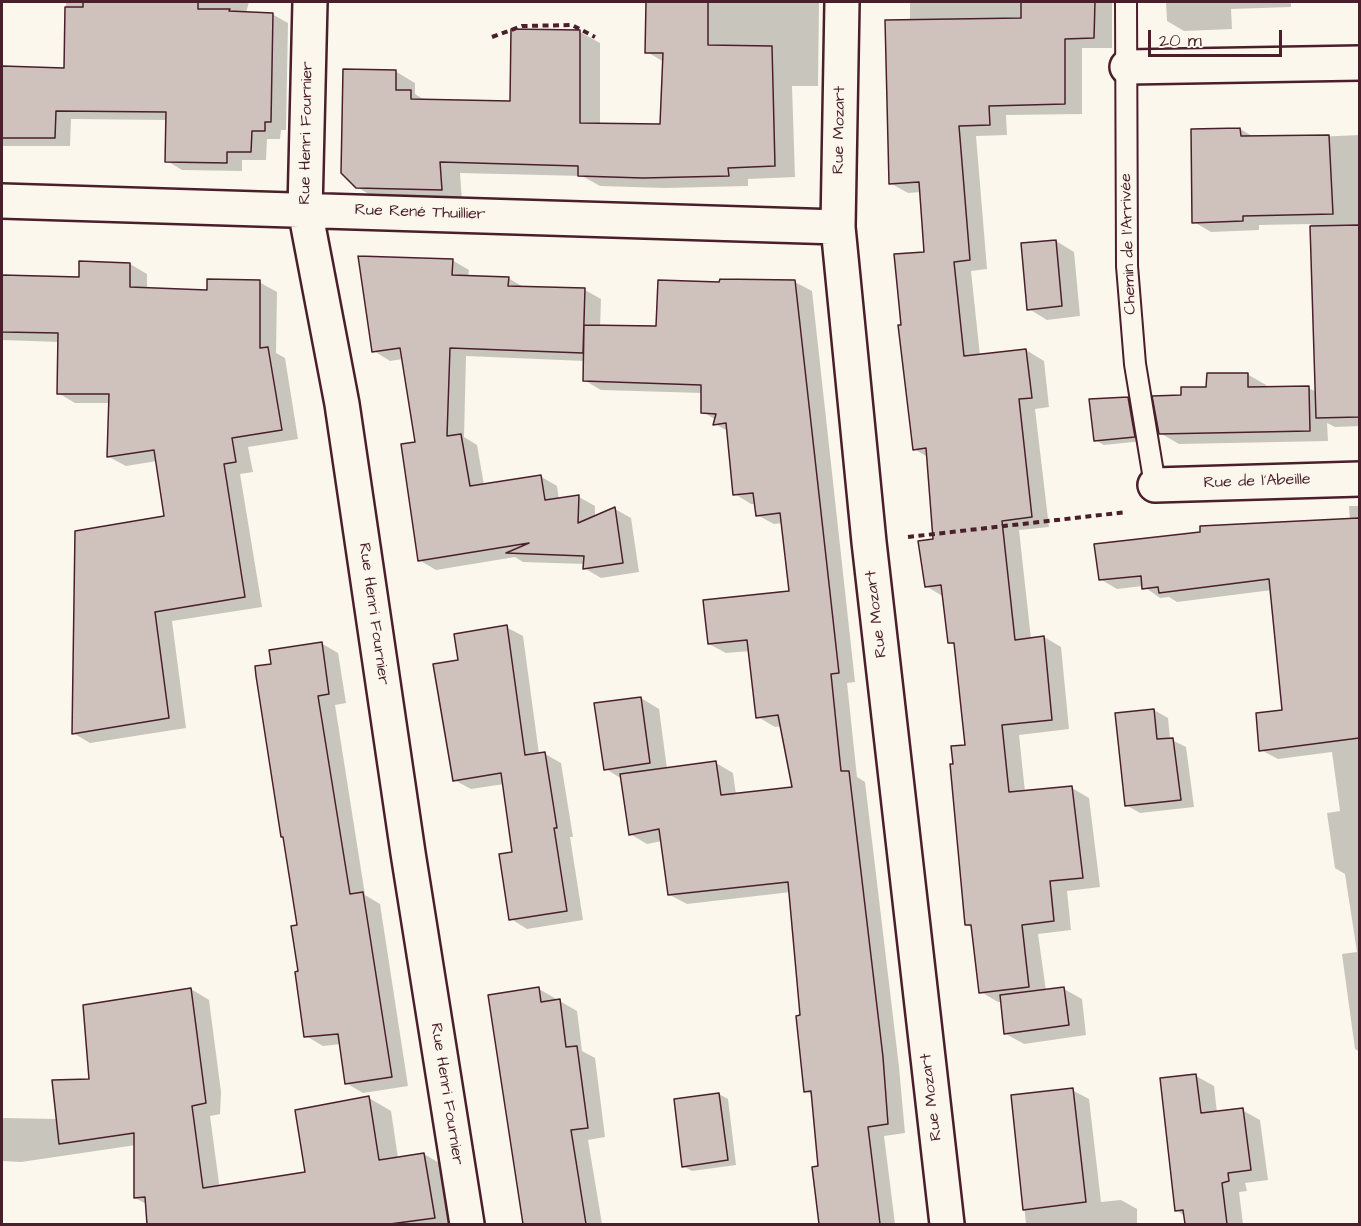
<!DOCTYPE html>
<html>
<head>
<meta charset="utf-8">
<style>
  body { margin:0 }
  #map { position:relative; width:1361px; height:1226px; overflow:hidden; background:#fbf7ec; font-family:"Architects Daughter",sans-serif }
  canvas { display:block }
  .frame { position:absolute; inset:0; border:3px solid #4a1f2b; pointer-events:none }
  .scale { position:absolute; left:1148px; top:30px; width:134px; height:27px; box-sizing:border-box; border:3px solid #4a1f2b; border-top:0; padding-left:8px; font-size:18px; line-height:21px; white-space:nowrap; color:#4a1f2b; -webkit-text-stroke:4px #fbf7ec; paint-order:stroke }
</style>
</head>
<body>
<div id="map">
<canvas width="1361" height="1226"></canvas>
<div class="frame"></div>
<div class="scale">20 m</div>
</div>
<script>
const g = document.querySelector('canvas').getContext('2d');
g.lineJoin = 'round';
function fillPath(path, color) {
  g.fillStyle = color;
  g.fill(path, 'evenodd');
}
function toPath(rows) {
  const path = new Path2D();
  for (const r of rows) {
    path.moveTo(r[0], r[1]);
    for (let i = 2; i < r.length; i += 2) path.lineTo(r[i], r[i + 1]);
  }
  return path;
}
function stroke(path, color, width, dash) {
  g.strokeStyle = color;
  g.lineWidth = width;
  g.lineCap = dash ? 'butt' : 'round';
  g.setLineDash(dash || []);
  g.stroke(path);
}
function label(font, color, halo, rows, align = 'center') {
  g.font = font + ' "Architects Daughter",sans-serif';
  g.lineWidth = 4.5;
  g.setLineDash([]);
  g.textBaseline = 'middle';
  g.strokeStyle = halo;
  g.fillStyle = color;
  for (const [text, x, y, turn = 0] of rows) {
    g.save();
    g.translate(x, y);
    g.rotate((+turn || 0) * Math.PI / 180);
    g.textAlign = isNaN(turn) ? turn : align;
    if (halo) g.strokeText(text, 0, 0);
    g.fillText(text, 0, 0);
    g.restore();
  }
}
fillPath(toPath([
  [66,2,249,2,246,13,272,14,288,23,286,130,281,130,280,139,267,139,266,160,242,160,242,171,182,170,167,161,167,120,71,119,70,146,2,146,2,68,66,70],
  [647,2,819,2,818,86,792,86,795,177,748,179,748,186,665,188,600,186,582,176,460,173,462,201,377,199,357,187,395,71,415,83,415,94,426,101,512,102,580,32,600,43,600,125,662,126,664,62,647,52],
  [910,2,1112,2,1112,48,1082,48,1082,114,1006,115,1007,135,976,136,987,269,971,271,980,356,1026,350,1044,361,1049,407,1035,409,1049,527,1019,530,1031,639,1044,637,1061,647,1069,729,1019,735,1025,792,1072,788,1089,798,1100,887,1067,891,1071,930,1038,934,1046,991,1064,989,1082,999,1086,1035,1024,1044,1006,1034,1002,1002,998,1002,981,992,973,928,967,925,954,765,967,746,956,646,949,642,944,597,926,586,934,540,928,457,914,449,902,326,926,254,921,192,908,193,890,183,910,21],
  [1166,2,1291,2,1291,7,1231,9,1232,29,1184,31,1167,21],
  [1240,129,1254,137,1272,139,1360,135,1360,426,1335,427,1327,423,1328,441,1179,444,1160,433,1183,397,1247,374,1266,385,1266,388,1308,388,1317,392,1311,224,1259,225,1259,230,1211,232,1194,222],
  [1056,241,1074,252,1080,316,1047,320,1029,309],
  [452,260,469,270,468,277,508,278,525,288,585,290,601,299,600,327,657,328,721,284,795,282,812,291,855,682,847,683,857,777,865,782,899,1067,905,1133,884,1136,895,1224,820,1224,814,1168,820,1167,813,1095,805,1091,802,1017,791,892,687,904,670,895,662,841,647,844,630,834,622,779,606,769,641,698,659,709,667,769,716,763,733,773,736,795,794,788,782,726,775,727,758,717,750,651,726,653,709,644,791,592,783,523,774,524,757,515,756,504,751,504,735,494,728,431,715,424,716,420,703,412,703,393,601,390,584,380,585,361,466,356,464,437,477,445,484,485,540,476,557,486,559,500,579,497,595,506,595,517,615,509,631,518,639,572,601,578,584,568,585,564,523,562,515,557,436,570,419,560,416,443,403,359,390,361,374,351],
  [130,264,147,274,147,289,208,291,259,282,277,292,276,353,285,358,298,439,248,447,253,472,240,474,262,607,172,621,186,728,90,743,73,733,166,518,157,461,126,466,109,457,110,403,75,403,58,393,59,342,2,340,2,276,80,279],
  [1128,399,1137,404,1143,441,1104,445,1095,440],
  [1349,506,1360,506,1360,1052,1355,1049,1342,954,1357,952,1345,874,1335,868,1327,813,1340,811,1332,752,1278,759,1261,750,1284,711,1272,590,1177,602,1169,597,1160,598,1143,586,1117,589,1100,579,1350,520],
  [506,627,523,636,539,754,545,754,561,763,573,837,570,837,583,920,527,929,511,919,514,853,504,784,471,789,454,780,460,661],
  [321,643,338,653,346,703,335,705,365,895,380,904,408,1086,363,1093,346,1083,341,1044,323,1046,306,1036,300,972,299,926,273,665],
  [1154,710,1168,718,1170,739,1186,747,1194,807,1140,813,1126,805],
  [191,989,209,1000,221,1092,220,1114,210,1116,221,1198,154,1208,135,1198,136,1145,21,1162,2,1161,2,1118,58,1119,91,1080],
  [539,989,577,1011,582,1051,595,1058,605,1137,588,1140,602,1224,525,1224,490,996],
  [1196,1076,1214,1086,1217,1113,1242,1110,1260,1120,1268,1180,1245,1183,1247,1191,1239,1192,1243,1224,1186,1224,1185,1216,1176,1210],
  [1072,1090,1089,1099,1101,1202,1121,1200,1137,1209,1137,1224,1026,1224,1013,1097],
  [719,1094,728,1099,736,1165,692,1171,683,1166],
  [369,1098,391,1111,398,1158,424,1154,446,1167,455,1224,267,1224,267,1179,306,1173]
]), '#0003');
const building = toPath([
  [83,2,198,2,198,9,230,9,229,11,273,13,271,122,265,122,265,131,252,131,251,152,227,152,227,163,165,162,166,112,56,111,55,138,2,138,2,66,64,68,65,7,83,7,83,2],
  [646,2,708,2,708,45,772,46,775,166,728,168,729,176,643,178,578,176,578,166,440,162,442,190,356,188,341,173,343,69,396,70,396,90,411,90,411,99,510,101,511,29,580,30,580,123,660,124,663,53,645,53,646,2],
  [1021,2,1095,2,1094,38,1065,39,1065,104,989,106,990,125,959,126,970,260,954,262,964,356,1026,349,1032,398,1019,399,1032,517,1002,521,1015,640,1044,636,1052,720,1002,725,1009,792,1072,786,1083,878,1050,881,1054,921,1022,925,1029,987,979,993,971,925,965,925,950,764,953,764,951,746,965,745,954,643,948,643,941,585,925,587,918,541,933,539,926,448,913,450,898,325,901,325,894,254,924,252,919,182,889,184,885,20,1021,18,1021,2],
  [1240,128,1241,136,1329,135,1333,214,1243,216,1243,221,1192,223,1191,129,1240,128],
  [1359,225,1359,417,1316,418,1310,226,1359,225],
  [1056,240,1062,306,1027,310,1021,243,1056,240],
  [358,256,453,259,452,275,509,277,508,286,585,288,583,353,450,348,447,436,461,434,470,486,541,475,545,500,579,495,578,523,615,507,623,563,583,569,584,556,506,553,529,543,418,561,401,444,415,442,400,348,372,352,358,256],
  [79,261,130,263,130,287,207,290,207,279,260,280,260,348,268,347,282,430,232,438,236,462,224,464,245,597,155,612,169,718,72,734,75,531,164,516,154,450,107,457,109,394,57,394,58,333,2,332,2,275,79,277,79,261],
  [720,279,795,280,839,673,831,674,841,771,849,771,883,1057,888,1124,868,1127,880,1224,819,1224,812,1167,818,1166,811,1091,804,1092,796,1016,800,1015,788,882,668,895,659,829,629,835,620,774,716,761,721,795,792,787,778,715,756,718,747,640,708,644,703,600,789,591,780,513,756,516,753,493,733,495,726,423,713,425,716,414,701,413,701,385,583,381,584,325,656,326,658,280,719,282,720,279],
  [1207,373,1248,373,1248,387,1309,386,1310,431,1159,434,1152,396,1181,395,1181,387,1206,387,1207,373],
  [1128,397,1135,437,1094,441,1089,399,1128,397],
  [1359,518,1359,738,1259,751,1256,713,1282,710,1269,579,1159,593,1158,587,1142,589,1141,576,1099,580,1094,544,1200,532,1200,526,1359,518],
  [507,625,525,755,545,752,557,828,554,828,567,911,509,920,499,854,512,852,501,773,453,781,433,664,458,660,454,634,507,625],
  [322,642,329,694,318,696,350,894,363,892,392,1077,345,1084,338,1034,304,1037,295,972,298,971,291,926,297,925,283,837,281,837,256,676,255,666,271,664,269,650,322,642],
  [641,697,650,763,604,770,594,703,641,697],
  [1154,709,1157,739,1173,738,1181,800,1125,806,1115,713,1154,709],
  [539,987,541,1002,560,999,566,1047,577,1046,588,1128,571,1130,586,1224,523,1224,488,995,539,987],
  [1064,987,1069,1025,1004,1034,1000,995,1064,987],
  [191,988,206,1103,192,1106,203,1188,305,1172,295,1110,369,1096,379,1160,424,1153,435,1218,390,1224,147,1224,145,1197,134,1198,134,1133,59,1144,52,1080,89,1079,83,1005,191,988],
  [1196,1074,1201,1113,1243,1108,1251,1170,1228,1173,1229,1181,1222,1183,1227,1224,1185,1224,1183,1210,1175,1211,1160,1078,1196,1074],
  [1073,1088,1086,1202,1023,1210,1011,1095,1073,1088],
  [719,1093,728,1160,682,1167,674,1099,719,1093]
]);
fillPath(building, '#cfc2bc');
stroke(building, '#4a1f2b', 1.5);
const service = toPath([
  [1126,2,1127,266,1135,364,1155,485]
]);
const minor = toPath([
  [310,2,305,210,342,404,408,853,467,1224],
  [842,2,838,227,869,542,947,1224],
  [1127,67,1360,63],
  [2,201,838,227],
  [1155,485,1360,479]
]);
stroke(service, '#4a1f2b', 24);
stroke(minor, '#4a1f2b', 38);
stroke(toPath([
  [492,37,522,26,572,25,595,37],
  [908,537,1127,512]
]), '#4a1f2b', 4, [6, 4.5]);
stroke(service, '#fbf7ec', 20);
stroke(minor, '#fbf7ec', 33);
label('16px', '#4a1f2b', '#fbf7ec', [
  ["Rue Mozart",840,130,-89],
  ["Rue Henri Fournier",307,133,-89],
  ["Rue René Thuillier",420,213,2],
  ["Chemin de l'Arrivée",1129,244,-92],
  ["Rue de l'Abeille",1257,482,-2],
  ["Rue Henri Fournier",373,614,82],
  ["Rue Mozart",877,614,-97],
  ["Rue Henri Fournier",446,1094,81],
  ["Rue Mozart",932,1097,-97]
]);
</script>
</body>
</html>
